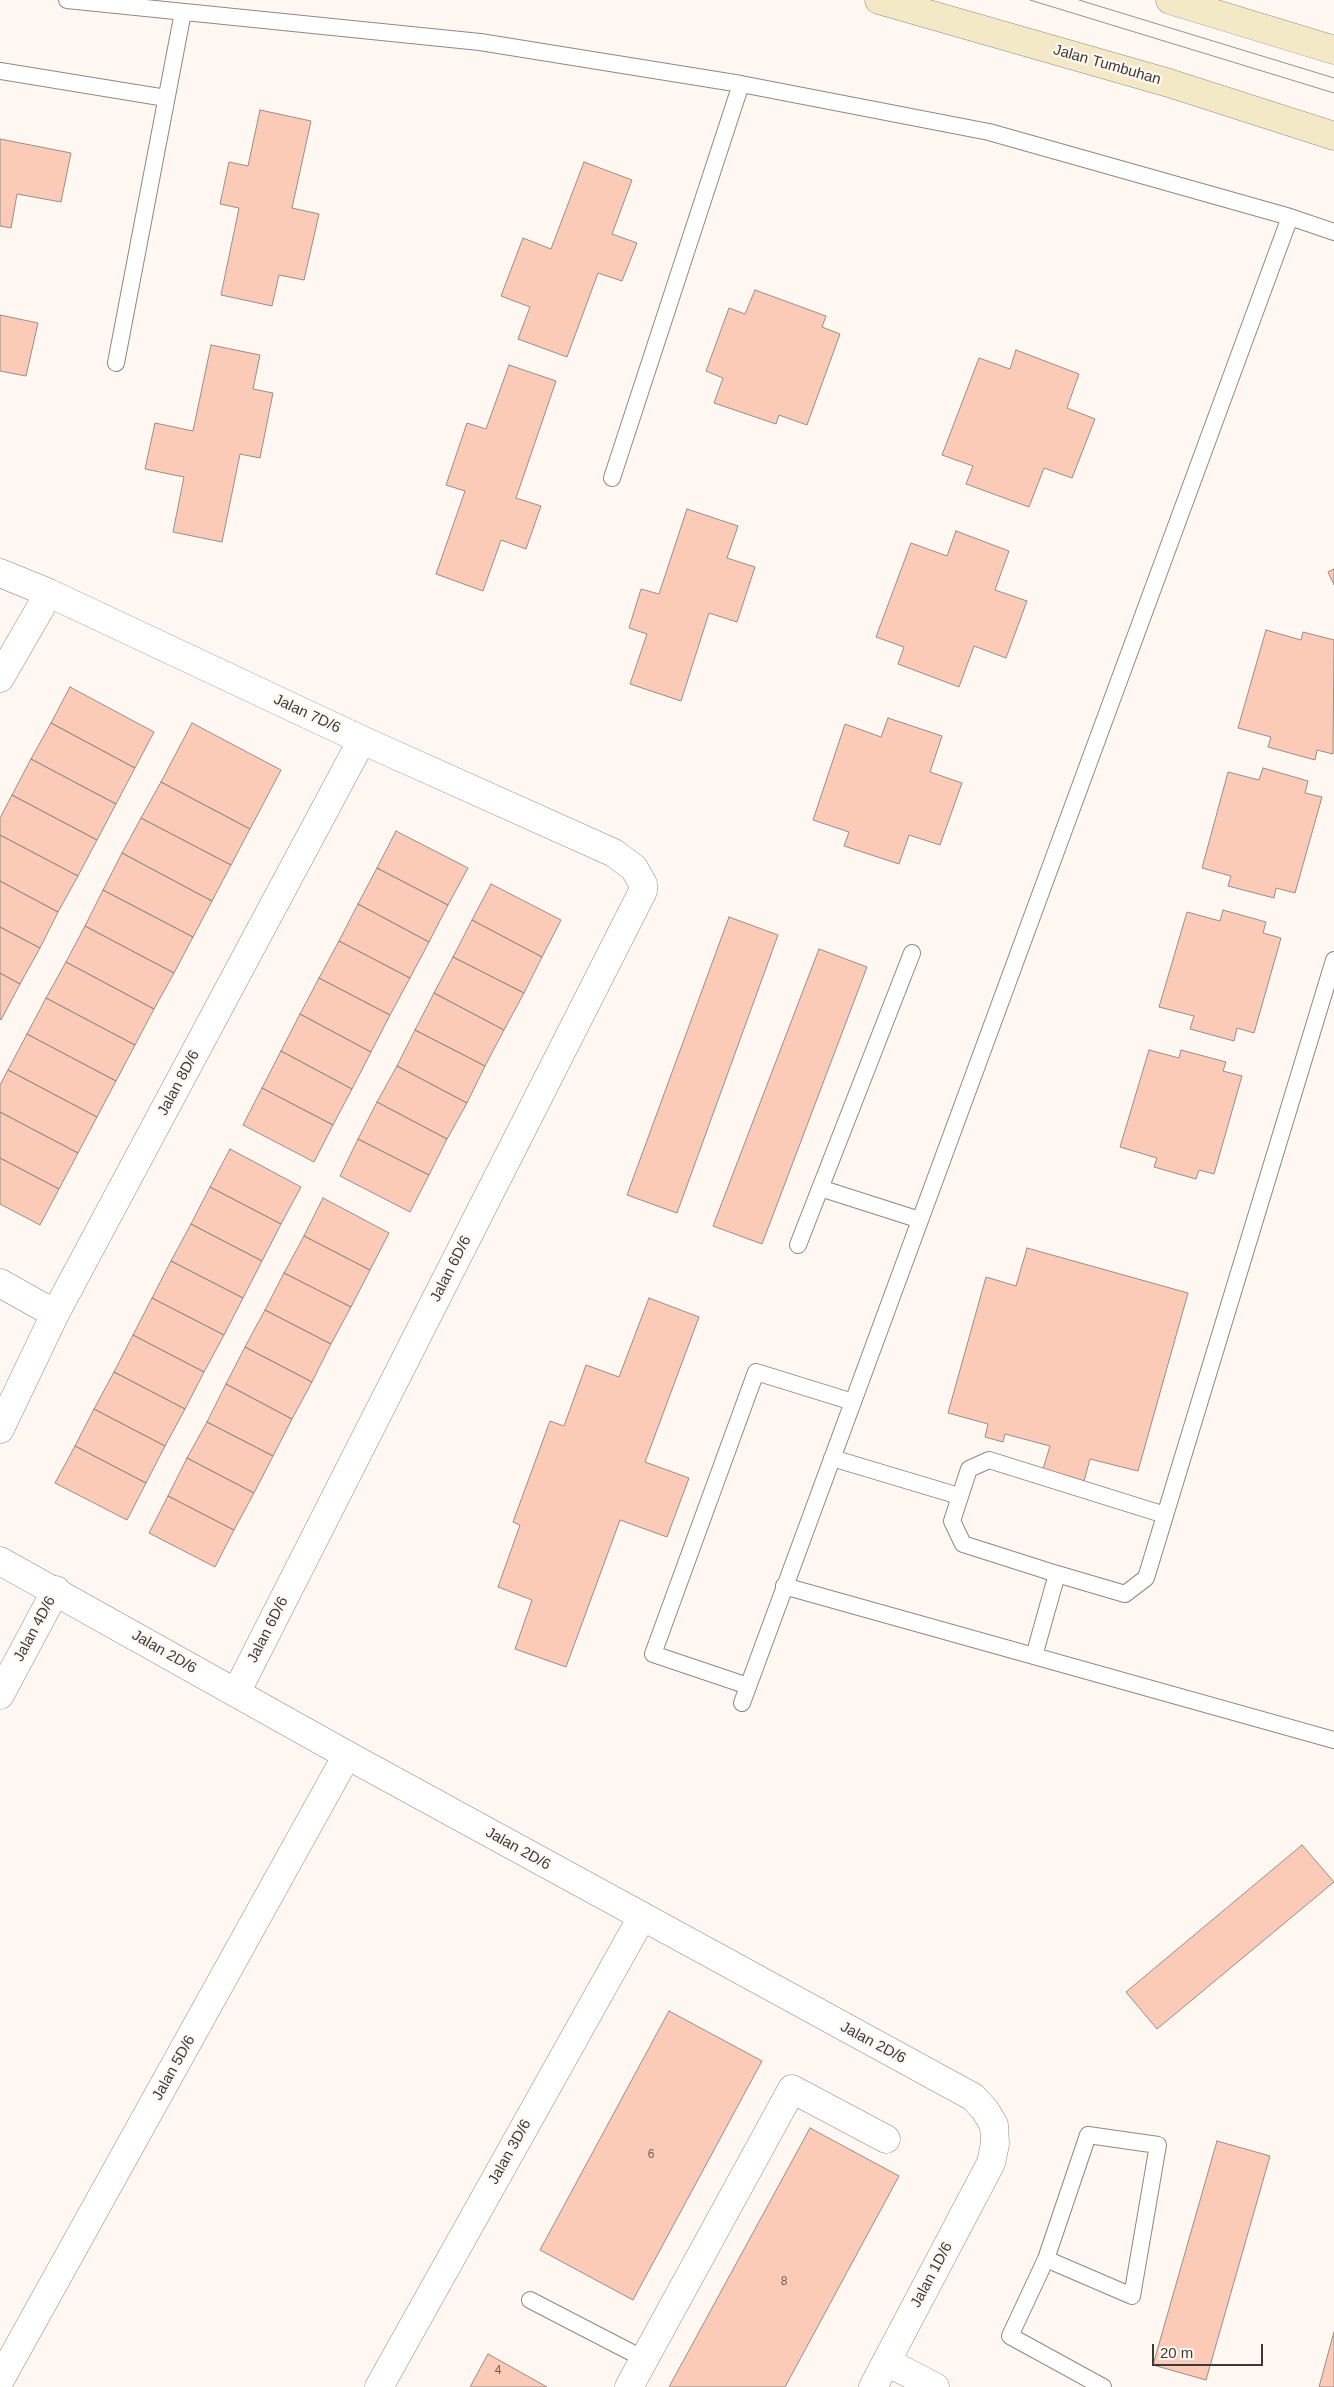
<!DOCTYPE html>
<html>
<head>
<meta charset="utf-8">
<style>
  body { margin:0 }
  #map { position:relative; width:1334px; height:2387px; overflow:hidden; background:#fff7f1; font-family:Arial,sans-serif }
  canvas { display:block }
  .scale { position:absolute; left:1152px; top:2344px; width:111px; height:22px; box-sizing:border-box; border:2px solid #3e3b37; border-top:0; padding-left:6px; font-size:15px; line-height:18px; white-space:nowrap; color:#3e3b37; -webkit-text-stroke:4px #fff7f1; paint-order:stroke }
</style>
</head>
<body>
<div id="map">
<canvas width="1334" height="2387"></canvas>
<div class="scale">20 m</div>
</div>
<script>
const g = document.querySelector('canvas').getContext('2d');
g.lineJoin = 'round';
function fillPath(path, color) {
  g.fillStyle = color;
  g.fill(path, 'evenodd');
}
function toPath(rows) {
  const path = new Path2D();
  for (const r of rows) {
    path.moveTo(r[0], r[1]);
    for (let i = 2; i < r.length; i += 2) path.lineTo(r[i], r[i + 1]);
  }
  return path;
}
function stroke(path, color, width, dash) {
  g.strokeStyle = color;
  g.lineWidth = width;
  g.lineCap = dash ? 'butt' : 'round';
  g.setLineDash(dash || []);
  g.stroke(path);
}
function label(font, color, halo, rows, align = 'center') {
  g.font = font + ' Arial,sans-serif';
  g.lineWidth = 4.5;
  g.setLineDash([]);
  g.textBaseline = 'middle';
  g.strokeStyle = halo;
  g.fillStyle = color;
  for (const [text, x, y, turn = 0] of rows) {
    g.save();
    g.translate(x, y);
    g.rotate((+turn || 0) * Math.PI / 180);
    g.textAlign = isNaN(turn) ? turn : align;
    if (halo) g.strokeText(text, 0, 0);
    g.fillText(text, 0, 0);
    g.restore();
  }
}
const building = toPath([
  [260,110,311,121,292,208,319,214,304,280,279,275,272,306,221,295,239,208,220,204,229,162,248,166,260,110],
  [0,139,71,153,61,202,17,194,11,228,0,226,0,139],
  [584,162,632,180,612,234,637,243,622,281,598,273,567,357,518,339,530,307,501,296,523,238,551,249,584,162],
  [755,290,826,316,822,327,840,334,807,425,779,415,776,424,714,403,723,378,706,371,729,308,745,314,755,290],
  [0,315,38,323,26,376,0,371,0,315],
  [211,345,260,355,253,389,273,393,260,458,240,454,222,542,173,532,184,477,145,469,155,423,193,431,211,345],
  [1016,350,1079,374,1067,408,1095,419,1072,478,1044,468,1029,507,966,484,973,466,942,455,979,358,1010,369,1016,350],
  [509,365,556,381,516,498,541,506,526,549,501,540,483,591,436,574,465,491,446,485,467,423,486,429,509,365],
  [687,509,738,526,727,558,755,567,737,622,709,613,681,701,630,684,647,634,629,628,641,589,659,594,687,509],
  [956,531,1009,551,995,590,1027,601,1006,658,974,646,959,687,898,664,904,647,876,637,911,543,947,556,956,531],
  [1334,569,1334,585,1328,572,1334,569],
  [1266,630,1301,640,1303,632,1334,640,1333,754,1317,750,1315,760,1268,747,1271,737,1238,728,1266,630],
  [70,687,154,732,135,768,51,723,70,687],
  [888,718,942,736,930,772,962,783,940,845,909,835,899,864,844,846,849,832,813,820,845,724,881,737,888,718],
  [51,723,135,768,116,804,31,759,51,723],
  [192,723,281,770,250,829,161,782,192,723],
  [31,759,116,804,97,840,12,795,31,759],
  [1263,768,1308,781,1305,793,1322,797,1295,893,1276,888,1274,898,1228,886,1231,876,1202,868,1228,772,1259,780,1263,768],
  [161,782,250,829,231,865,141,818,161,782],
  [12,795,97,840,78,876,0,835,0,818,12,795],
  [141,818,231,865,212,901,122,853,141,818],
  [396,831,468,868,448,905,377,868,396,831],
  [0,835,78,876,58,912,0,881,0,835],
  [122,853,212,901,193,937,103,890,122,853],
  [377,868,448,905,429,942,358,904,377,868],
  [0,881,58,912,40,948,0,927,0,881],
  [491,884,561,920,542,957,472,920,491,884],
  [103,890,193,937,174,973,85,926,103,890],
  [358,904,429,942,410,978,339,941,358,904],
  [1223,910,1266,922,1263,933,1281,938,1254,1033,1237,1028,1234,1041,1190,1029,1194,1016,1159,1007,1187,912,1220,921,1223,910],
  [729,917,778,935,677,1213,627,1195,729,917],
  [472,920,542,957,524,993,453,957,472,920],
  [85,926,174,973,154,1009,66,962,85,926],
  [0,927,40,948,20,984,0,973,0,927],
  [339,941,410,978,390,1015,319,978,339,941],
  [819,949,867,967,762,1244,713,1226,819,949],
  [453,957,524,993,504,1030,434,993,453,957],
  [66,962,154,1009,135,1045,46,998,66,962],
  [0,973,20,984,1,1020,0,1019,0,973],
  [319,978,390,1015,371,1052,300,1014,319,978],
  [434,993,504,1030,485,1066,415,1030,434,993],
  [46,998,135,1045,116,1081,27,1034,46,998],
  [300,1014,371,1052,352,1089,281,1051,300,1014],
  [415,1030,485,1066,467,1103,397,1066,415,1030],
  [27,1034,116,1081,97,1117,8,1070,27,1034],
  [1149,1050,1179,1058,1181,1050,1226,1062,1223,1071,1242,1076,1214,1174,1199,1170,1196,1179,1154,1167,1157,1158,1120,1147,1149,1050],
  [281,1051,352,1089,333,1125,262,1088,281,1051],
  [397,1066,467,1103,447,1139,377,1102,397,1066],
  [8,1070,97,1117,78,1153,0,1112,0,1085,8,1070],
  [262,1088,333,1125,314,1162,243,1125,262,1088],
  [377,1102,447,1139,429,1175,358,1139,377,1102],
  [0,1112,78,1153,59,1189,0,1158,0,1112],
  [358,1139,429,1175,410,1212,340,1176,358,1139],
  [230,1149,301,1187,281,1224,210,1187,230,1149],
  [0,1158,59,1189,40,1225,0,1204,0,1158],
  [210,1187,281,1224,262,1261,191,1224,210,1187],
  [323,1198,389,1233,370,1270,304,1236,323,1198],
  [191,1224,262,1261,243,1298,171,1261,191,1224],
  [304,1236,370,1270,351,1307,284,1273,304,1236],
  [1027,1248,1188,1293,1138,1471,1090,1459,1084,1481,1043,1469,1050,1446,1005,1434,1003,1442,985,1437,988,1424,948,1413,986,1277,1016,1286,1027,1248],
  [171,1261,243,1298,224,1335,152,1298,171,1261],
  [284,1273,351,1307,331,1344,265,1310,284,1273],
  [152,1298,224,1335,204,1372,133,1335,152,1298],
  [649,1298,699,1317,645,1462,689,1478,667,1537,620,1520,566,1667,515,1649,532,1600,498,1587,520,1525,513,1522,550,1421,564,1426,586,1365,619,1377,649,1298],
  [265,1310,331,1344,312,1382,245,1347,265,1310],
  [133,1335,204,1372,185,1409,114,1372,133,1335],
  [245,1347,312,1382,292,1419,226,1384,245,1347],
  [114,1372,185,1409,165,1446,94,1409,114,1372],
  [226,1384,292,1419,273,1456,207,1422,226,1384],
  [94,1409,165,1446,146,1483,75,1446,94,1409],
  [207,1422,273,1456,254,1493,187,1458,207,1422],
  [75,1446,146,1483,127,1520,55,1483,75,1446],
  [187,1458,254,1493,234,1530,168,1496,187,1458],
  [168,1496,234,1530,215,1567,149,1533,168,1496],
  [1302,1845,1334,1882,1157,2029,1126,1992,1302,1845],
  [669,2011,762,2061,633,2300,540,2250,669,2011],
  [810,2128,899,2176,785,2387,669,2387,810,2128],
  [1217,2141,1270,2156,1206,2380,1153,2365,1217,2141],
  [1334,2332,1334,2387,1319,2387,1334,2332],
  [488,2354,547,2387,470,2387,488,2354]
]);
fillPath(building, '#fccbb7');
stroke(building, '#988d88', 1);
const lane = toPath([
  [67,0,480,42,741,84,989,132,1290,217,1334,232],
  [0,71,166,98],
  [116,363,183,12],
  [612,478,741,84],
  [820,1188,920,1220],
  [798,1245,912,953],
  [832,1458,959,1496],
  [1165,1515,989,1460,969,1469,952,1521,963,1544,1057,1574,1125,1594,1146,1578,1334,960],
  [784,1586,1334,1740],
  [1034,1656,1057,1574],
  [748,1686,653,1654,756,1372,853,1402],
  [742,1703,1290,217],
  [1046,2259,1132,2296,1158,2145,1088,2135,1046,2259,1010,2336,1103,2387],
  [530,2300,644,2359]
]);
const street = toPath([
  [0,573,49,593,362,740,614,853,634,868,643,884,643,891,236,1693],
  [0,678,49,593],
  [0,1283,55,1314],
  [0,1429,55,1314,362,740],
  [0,1561,347,1755,973,2097,985,2110,994,2125,995,2144,991,2163,873,2387],
  [0,1695,56,1590],
  [887,2362,935,2387],
  [0,2380,347,1755],
  [379,2387,642,1917],
  [629,2387,792,2089,886,2139]
]);
const secondary = toPath([
  [879,0,1169,83,1334,136],
  [1170,0,1334,50]
]);
stroke(lane, '#918981', 18);
stroke(street, '#918981', 29);
stroke(secondary, '#918981', 29);
stroke(lane, '#fff', 16);
stroke(street, '#fff', 28);
stroke(secondary, '#f4e9c6', 28);
stroke(toPath([
  [1030,0,1334,93],
  [1079,0,1334,78]
]), '#98928d', 1);
label('12px', '#6e5f57', null, [
  ["6",651,2155],
  ["8",784,2282],
  ["4",498,2371]
]);
label('15px', '#3e3b37', '#fff7f1', [
  ["Jalan Tumbuhan",1107,65,16],
  ["Jalan 7D/6",307,714,25],
  ["Jalan 8D/6",179,1083,-62],
  ["Jalan 6D/6",451,1269,-63],
  ["Jalan 4D/6",35,1629,-62],
  ["Jalan 6D/6",268,1630,-63],
  ["Jalan 2D/6",164,1652,30],
  ["Jalan 2D/6",518,1849,29],
  ["Jalan 2D/6",873,2043,28],
  ["Jalan 5D/6",174,2068,-61],
  ["Jalan 3D/6",510,2152,-61],
  ["Jalan 1D/6",932,2275,-62]
]);
</script>
</body>
</html>
